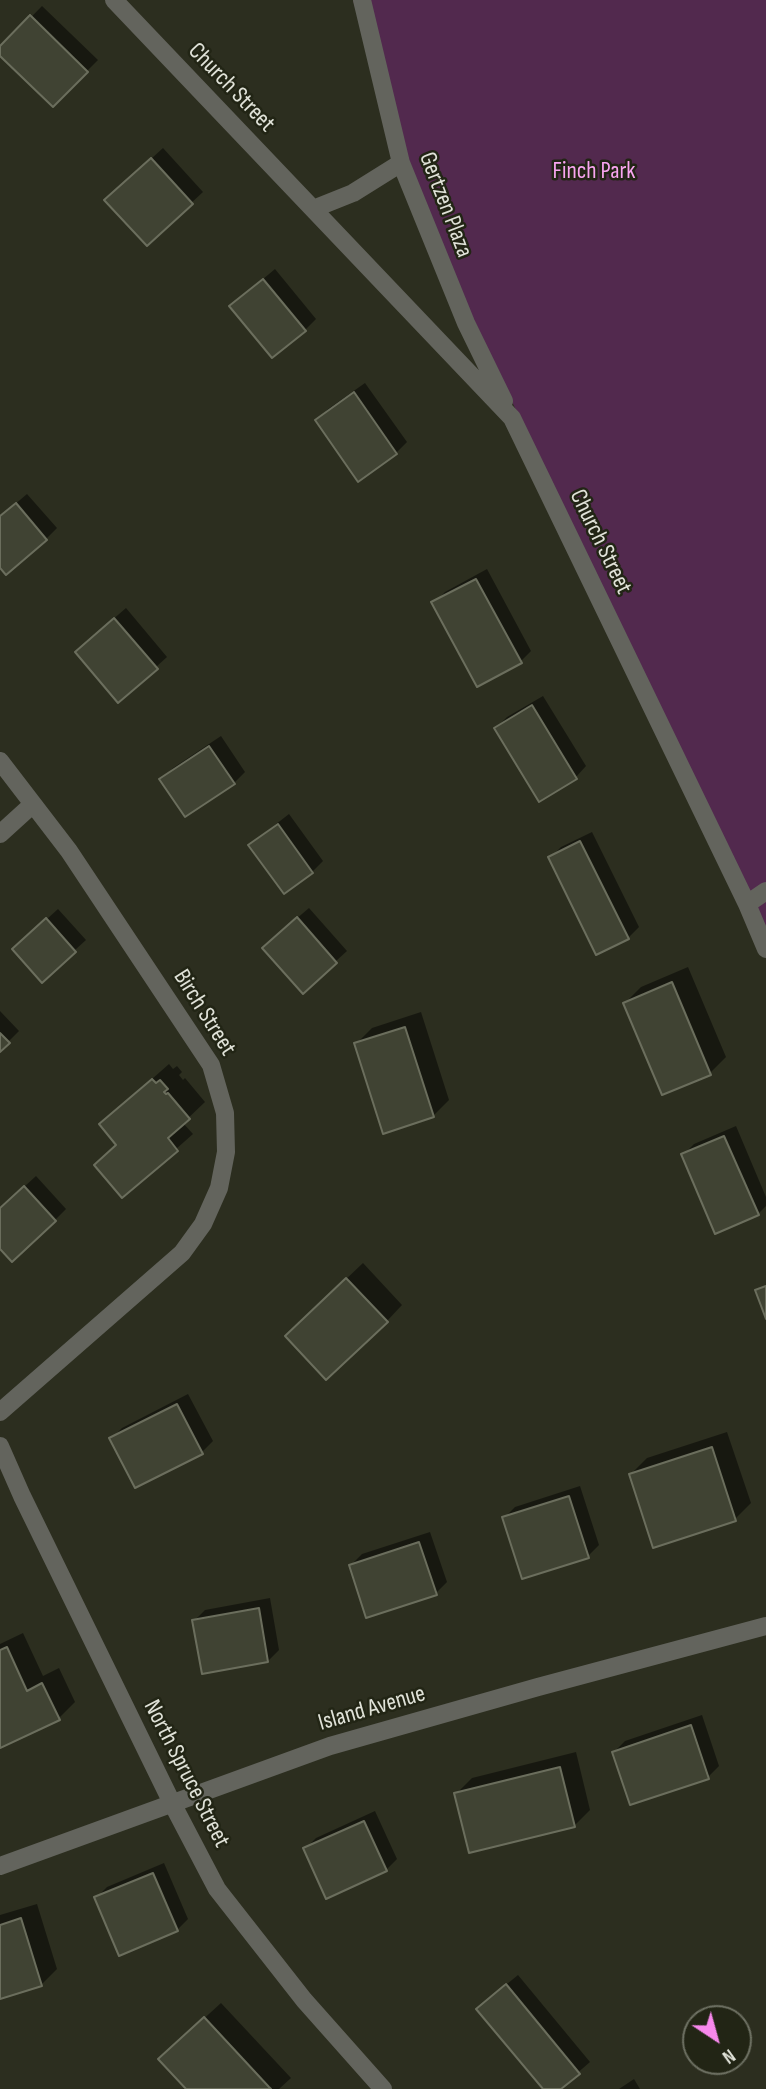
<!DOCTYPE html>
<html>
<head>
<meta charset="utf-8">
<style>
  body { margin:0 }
  #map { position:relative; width:766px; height:2089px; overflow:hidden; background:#2c2e1f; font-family:"Sofia Sans Condensed",sans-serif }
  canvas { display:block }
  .north { position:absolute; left:682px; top:2005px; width:70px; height:70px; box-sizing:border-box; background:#222515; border:2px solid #6e7163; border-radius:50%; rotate:144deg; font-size:19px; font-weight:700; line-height:28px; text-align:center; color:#e0e2d8 }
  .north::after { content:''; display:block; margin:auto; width:24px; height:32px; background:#f788ec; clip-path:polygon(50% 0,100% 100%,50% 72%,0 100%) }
</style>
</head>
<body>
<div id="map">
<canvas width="766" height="2089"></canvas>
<div class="north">N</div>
</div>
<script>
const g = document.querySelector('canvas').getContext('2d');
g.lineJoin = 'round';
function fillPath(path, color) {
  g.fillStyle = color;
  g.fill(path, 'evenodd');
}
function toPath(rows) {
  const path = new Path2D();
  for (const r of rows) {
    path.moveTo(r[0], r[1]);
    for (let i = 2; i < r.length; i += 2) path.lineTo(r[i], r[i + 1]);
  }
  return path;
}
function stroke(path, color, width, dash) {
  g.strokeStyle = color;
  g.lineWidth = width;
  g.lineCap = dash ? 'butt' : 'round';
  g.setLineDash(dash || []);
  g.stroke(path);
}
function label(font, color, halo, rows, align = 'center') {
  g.font = font + ' "Sofia Sans Condensed",sans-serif';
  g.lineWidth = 5;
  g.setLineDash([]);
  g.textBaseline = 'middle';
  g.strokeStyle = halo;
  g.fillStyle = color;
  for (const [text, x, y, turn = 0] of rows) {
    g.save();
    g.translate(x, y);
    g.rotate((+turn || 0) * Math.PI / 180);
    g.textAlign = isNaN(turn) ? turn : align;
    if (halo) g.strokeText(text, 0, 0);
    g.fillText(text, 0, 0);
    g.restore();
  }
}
fillPath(toPath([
  [353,0,766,0,766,946,396,153]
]), '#52294e');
fillPath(toPath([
  [42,6,98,60,53,105,0,53,0,49],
  [163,148,203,192,147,244,117,190],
  [275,269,316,319,305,330,231,306],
  [365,383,407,442,396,453,317,420,328,409],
  [27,494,57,528,46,539,0,566,0,517],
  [487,569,531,651,520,662,434,603,445,592],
  [126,608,167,657,156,667,88,641],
  [543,696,586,766,576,777,496,728,507,717],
  [221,736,245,772,234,783,162,779,173,768],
  [289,814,323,861,312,872,284,892,251,846,262,835],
  [592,832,639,927,628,938,550,858,561,847],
  [309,908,347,951,303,991,275,937],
  [58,909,86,940,42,980,25,939],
  [688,967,726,1057,710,1073,625,1003,641,987],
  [0,1011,19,1031,0,1050],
  [421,1012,449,1100,433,1116,356,1044,372,1028],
  [169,1064,173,1069,177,1066,182,1072,179,1075,183,1080,185,1078,205,1102,183,1123,193,1134,123,1196,118,1144,101,1124],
  [736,1126,766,1197,766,1206,758,1214,683,1155,694,1144],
  [36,1176,66,1209,55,1220,0,1247,0,1209],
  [363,1263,402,1305,387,1321,303,1320],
  [188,1394,213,1441,202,1452,111,1439,122,1428],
  [727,1432,751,1503,735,1519,631,1474,647,1458],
  [580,1486,599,1545,588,1556,504,1518,515,1507],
  [430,1532,447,1582,436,1593,351,1565,362,1554],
  [270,1598,279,1650,268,1661,194,1621,205,1610],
  [23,1633,43,1676,59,1668,75,1702,59,1718,0,1747,0,1644],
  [702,1715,719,1766,708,1777,614,1752,625,1741],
  [576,1752,590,1810,574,1826,456,1794,472,1778],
  [375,1811,397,1859,386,1870,305,1849,316,1838],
  [164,1863,188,1919,177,1930,96,1898,107,1887],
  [37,1904,57,1969,41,1985,0,1997,0,1915],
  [518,1975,590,2062,559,2089,545,2089,490,1998],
  [221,2003,291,2078,279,2089,188,2089,176,2044],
  [634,2079,640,2089,619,2089]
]), '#0007');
const building = toPath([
  [30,15,88,72,53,107,0,56,0,46,30,15],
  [151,158,193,204,147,246,104,200,151,158],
  [263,279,306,331,272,358,229,306,263,279],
  [354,392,397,454,358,482,315,420,354,392],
  [16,503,47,540,6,575,0,568,0,516,16,503],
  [476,579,522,663,477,687,431,602,476,579],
  [114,618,158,669,118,703,75,652,114,618],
  [532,705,577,779,539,802,494,728,532,705],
  [209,746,235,784,185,817,159,779,209,746],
  [278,824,313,873,284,894,248,845,278,824],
  [580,841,629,939,596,955,548,857,580,841],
  [297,917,337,963,303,994,262,948,297,917],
  [46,918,76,952,42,983,12,949,46,918],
  [672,982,711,1075,662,1095,623,1003,672,982],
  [405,1027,434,1117,383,1134,354,1043,405,1027],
  [0,1033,10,1043,0,1052,0,1033],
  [152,1079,156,1083,160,1080,168,1089,164,1092,166,1094,168,1093,190,1119,168,1138,178,1151,122,1198,94,1165,116,1145,99,1124,152,1079],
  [724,1136,759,1215,715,1234,681,1154,724,1136],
  [24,1186,56,1221,12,1262,0,1249,0,1208,24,1186],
  [346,1278,388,1322,326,1380,285,1336,346,1278],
  [766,1286,766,1319,755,1290,766,1286],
  [177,1404,203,1454,135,1488,109,1438,177,1404],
  [712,1447,736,1521,653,1548,629,1474,712,1447],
  [569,1496,589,1558,522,1579,502,1517,569,1496],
  [419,1542,437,1595,366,1618,349,1565,419,1542],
  [259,1608,268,1662,202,1674,192,1620,259,1608],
  [7,1647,27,1691,42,1683,60,1720,0,1748,0,1650,7,1647],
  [691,1725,709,1779,630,1805,612,1752,691,1725],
  [560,1767,575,1827,469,1853,454,1793,560,1767],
  [364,1821,387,1871,326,1899,303,1848,364,1821],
  [153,1873,178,1931,119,1956,94,1897,153,1873],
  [21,1918,42,1986,0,1999,0,1925,21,1918],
  [506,1984,580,2074,561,2089,543,2089,476,2009,506,1984],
  [204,2017,269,2087,271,2089,186,2089,158,2059,204,2017]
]);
fillPath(building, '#404333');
stroke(building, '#6b6e5d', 2);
stroke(toPath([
  [114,0,512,418,747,904,766,949],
  [362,0,401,163,466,323,504,401],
  [313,209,353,193,401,163],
  [0,761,69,851,211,1065,225,1113,226,1152,219,1188,203,1224,182,1253,0,1412],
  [0,834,33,804],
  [747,904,766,891],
  [0,1446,22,1496,172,1803,217,1889,304,2000,383,2089],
  [0,1866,330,1746,538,1687,766,1626]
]), '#63645d', 18);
label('24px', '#e0e2d8', '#222515', [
  ["Church Street",231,88,46],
  ["Gertzen Plaza",445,205,69],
  ["Church Street",600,542,64],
  ["Birch Street",204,1013,58],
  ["Island Avenue",372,1709,-16],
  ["North Spruce Street",186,1774,63]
]);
label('24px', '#f9a5f0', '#222515', [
  ["Finch Park",594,172]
]);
</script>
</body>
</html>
